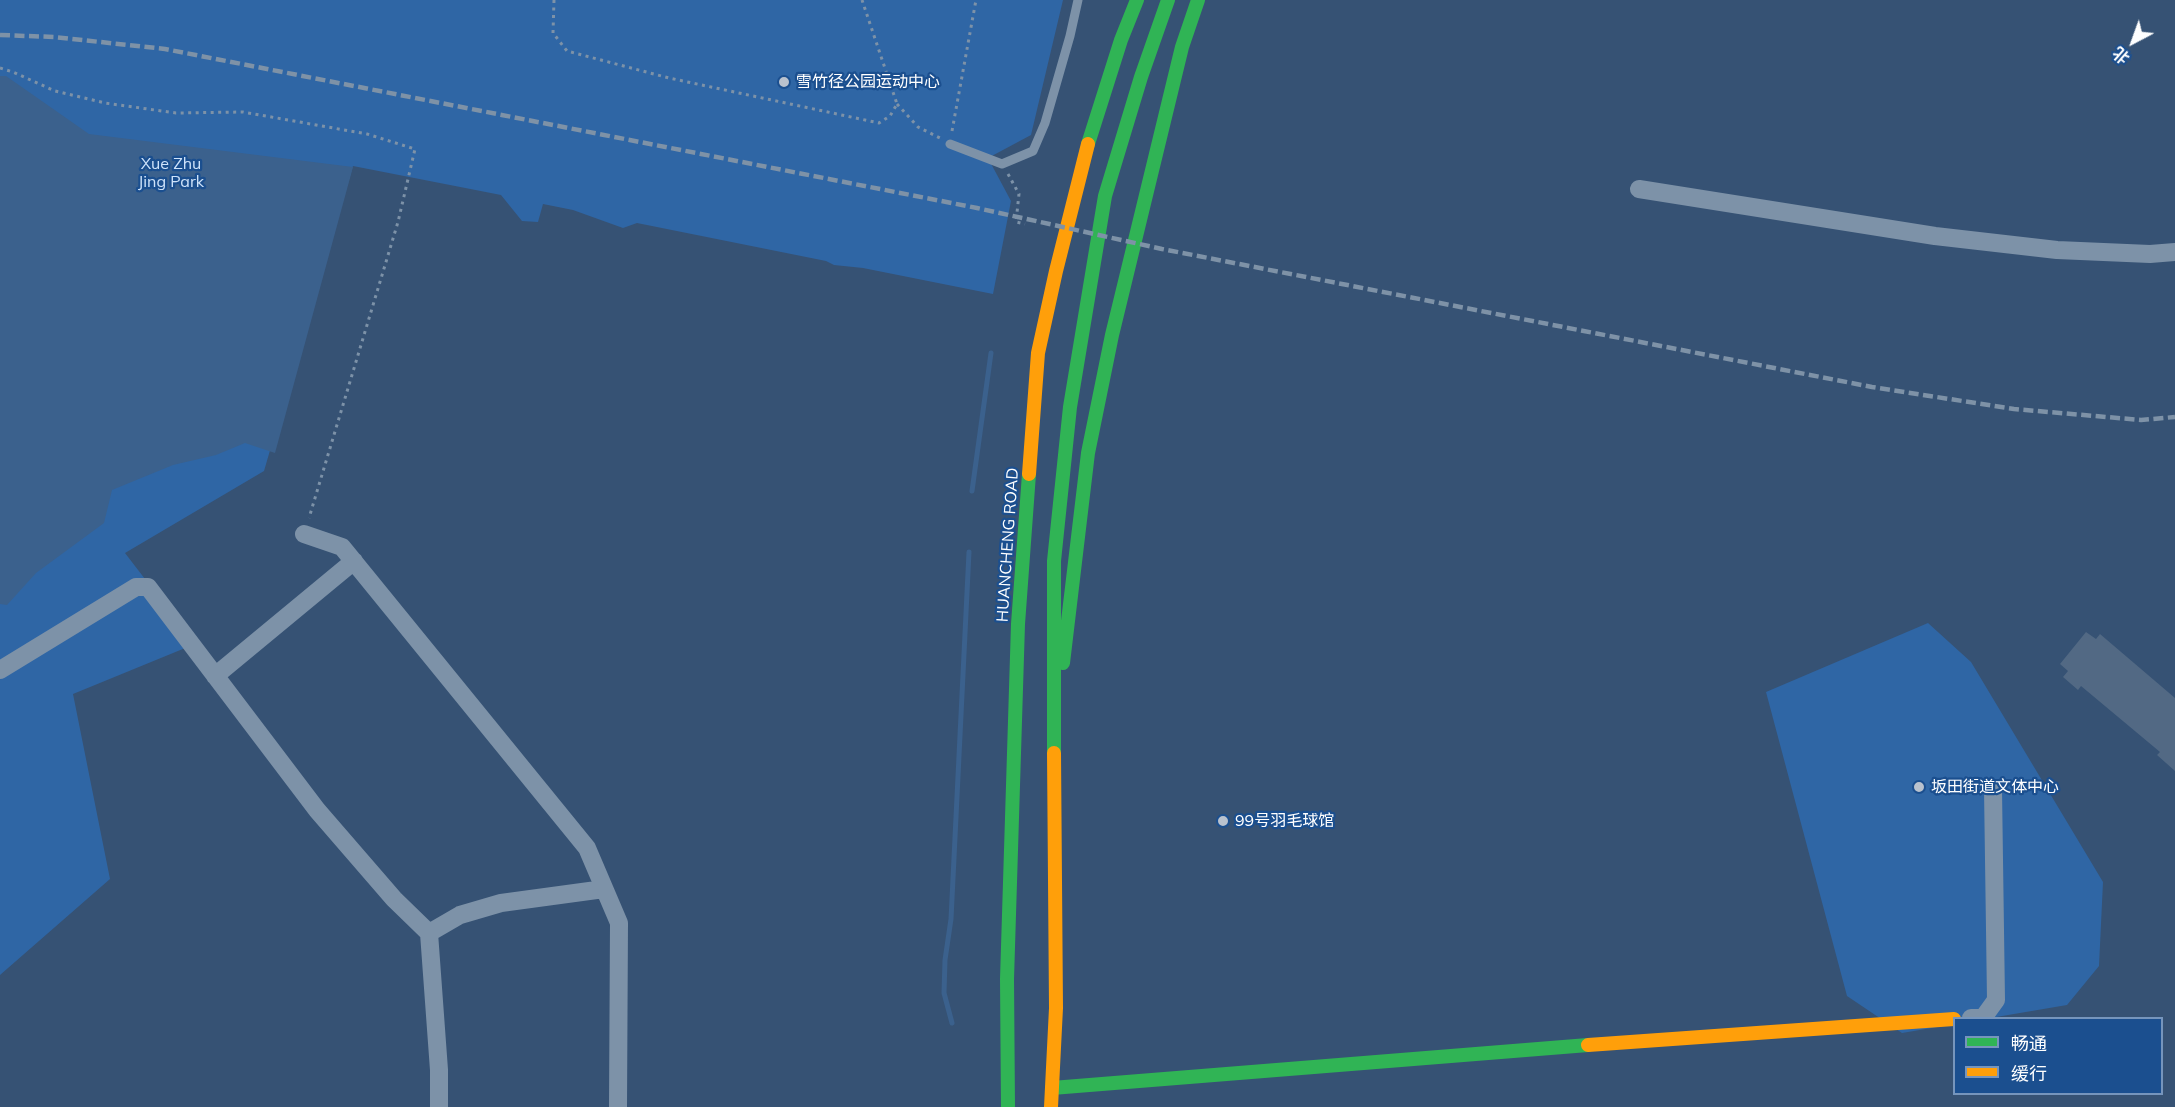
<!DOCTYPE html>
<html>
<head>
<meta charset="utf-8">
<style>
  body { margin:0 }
  #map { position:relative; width:2175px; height:1107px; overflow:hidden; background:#365274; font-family:Mulish,"Noto Sans SC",sans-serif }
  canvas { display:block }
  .legend { position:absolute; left:1953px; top:1017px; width:210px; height:78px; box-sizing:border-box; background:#1b4f8f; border:2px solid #7695bc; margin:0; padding:8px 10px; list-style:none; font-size:18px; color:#fff }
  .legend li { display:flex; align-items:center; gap:12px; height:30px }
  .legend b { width:30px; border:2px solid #7695bc }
  .north { position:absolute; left:2103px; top:12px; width:60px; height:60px; -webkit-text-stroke:4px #1b4f8f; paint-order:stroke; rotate:221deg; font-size:16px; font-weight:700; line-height:24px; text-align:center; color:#fff }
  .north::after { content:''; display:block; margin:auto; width:21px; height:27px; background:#fff; clip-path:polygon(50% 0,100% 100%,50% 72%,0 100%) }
</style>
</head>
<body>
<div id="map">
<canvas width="2175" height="1107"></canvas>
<ul class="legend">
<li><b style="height:8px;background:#30b455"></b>畅通</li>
<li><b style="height:8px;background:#ff9f0a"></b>缓行</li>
</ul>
<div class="north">北</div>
</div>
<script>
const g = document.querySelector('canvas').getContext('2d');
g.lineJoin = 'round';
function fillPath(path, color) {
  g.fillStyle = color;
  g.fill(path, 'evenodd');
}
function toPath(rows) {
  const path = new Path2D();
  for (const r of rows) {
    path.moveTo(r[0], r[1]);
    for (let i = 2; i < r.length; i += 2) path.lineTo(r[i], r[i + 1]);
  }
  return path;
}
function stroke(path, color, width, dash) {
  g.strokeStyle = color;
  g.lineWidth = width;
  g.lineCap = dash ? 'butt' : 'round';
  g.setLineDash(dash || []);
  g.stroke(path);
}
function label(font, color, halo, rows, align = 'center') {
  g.font = font + ' Mulish,"Noto Sans SC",sans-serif';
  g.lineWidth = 4.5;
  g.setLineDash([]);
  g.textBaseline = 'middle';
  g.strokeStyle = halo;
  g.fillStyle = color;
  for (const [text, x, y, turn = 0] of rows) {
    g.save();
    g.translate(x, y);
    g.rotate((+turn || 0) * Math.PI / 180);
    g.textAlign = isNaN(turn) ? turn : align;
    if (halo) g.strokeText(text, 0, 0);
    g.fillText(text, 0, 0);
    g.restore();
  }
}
fillPath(toPath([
  [0,0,1063,0,1031,135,988,158,1011,201,993,294,863,268,834,265,826,261,637,223,623,228,573,210,543,204,538,222,522,221,501,195,353,166,264,471,125,553,195,644,73,694,110,879,0,975],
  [1928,623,1971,662,2103,882,2099,966,2067,1005,1902,1033,1847,996,1766,692]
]), '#2f66a5');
fillPath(toPath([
  [0,76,6,76,89,134,353,167,275,453,245,443,216,455,173,465,112,490,104,523,36,573,7,605,0,604]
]), '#3b618d');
stroke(toPath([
  [972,491,991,353],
  [952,1023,944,993,945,960,951,919,969,552]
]), '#3b618d', 5);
fillPath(toPath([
  [2086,632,2096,639,2100,634,2175,698,2175,771,2157,755,2160,752,2081,686,2078,690,2063,677,2068,671,2060,664]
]), '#526984');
stroke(toPath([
  [554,0,553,33,567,51,669,78,879,123,890,116,897,104,862,0],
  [0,68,13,72,55,91,105,103,176,113,243,112,367,134,415,149,398,222,309,518],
  [897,104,918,127,940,138],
  [952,131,976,0],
  [1008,174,1019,194,1016,222,1025,224]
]), '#7d92a8', 3, [3, 4.5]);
stroke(toPath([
  [950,144,1002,164,1033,151,1045,123,1070,36,1078,0]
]), '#7d92a8', 9);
stroke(toPath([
  [1639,189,1935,236,2057,250,2150,254,2175,252],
  [304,534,342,547,587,848,619,923,618,1107],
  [0,670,136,587,148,587,317,810,394,899,429,933,439,1070,439,1107],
  [215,676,354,561],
  [429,933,460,915,501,903,604,889],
  [1971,1018,1983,1018,1996,1000,1993,789]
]), '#7d92a8', 18);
stroke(toPath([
  [1088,144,1121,40,1137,0],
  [1063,663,1088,453,1112,335,1182,47,1198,0],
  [1054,753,1054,561,1070,407,1105,196,1141,77,1168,0],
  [1052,1088,1588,1045],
  [1008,1107,1007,979,1018,624,1029,474]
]), '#30b455', 14);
stroke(toPath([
  [1029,474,1038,353,1056,271,1088,144],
  [1588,1045,1954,1019],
  [1051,1107,1056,1008,1054,753]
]), '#ff9f0a', 14);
stroke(toPath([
  [0,35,54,37,165,49,977,208,1162,249,1872,387,2014,409,2141,420,2175,417]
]), '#7e92a7', 4.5, [10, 4.5]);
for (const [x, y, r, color] of [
  [784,82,6,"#b9c2ce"],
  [1919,787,6,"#b9c2ce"],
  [1223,821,6,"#b9c2ce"]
]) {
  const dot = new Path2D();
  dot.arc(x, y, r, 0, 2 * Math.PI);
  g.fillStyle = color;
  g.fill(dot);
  stroke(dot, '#1b4f8f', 2);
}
label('16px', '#fff', '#1b4f8f', [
  ["雪竹径公园运动中心",796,82],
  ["坂田街道文体中心",1931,787],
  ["99号羽毛球馆",1235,821]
], 'left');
label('16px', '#cfe3fa', '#1b4f8f', [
  ["Xue Zhu",171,164],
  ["Jing Park",171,182]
]);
label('16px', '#fff', '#1b4f8f', [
  ["HUANCHENG ROAD",1008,545,-86]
]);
</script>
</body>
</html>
